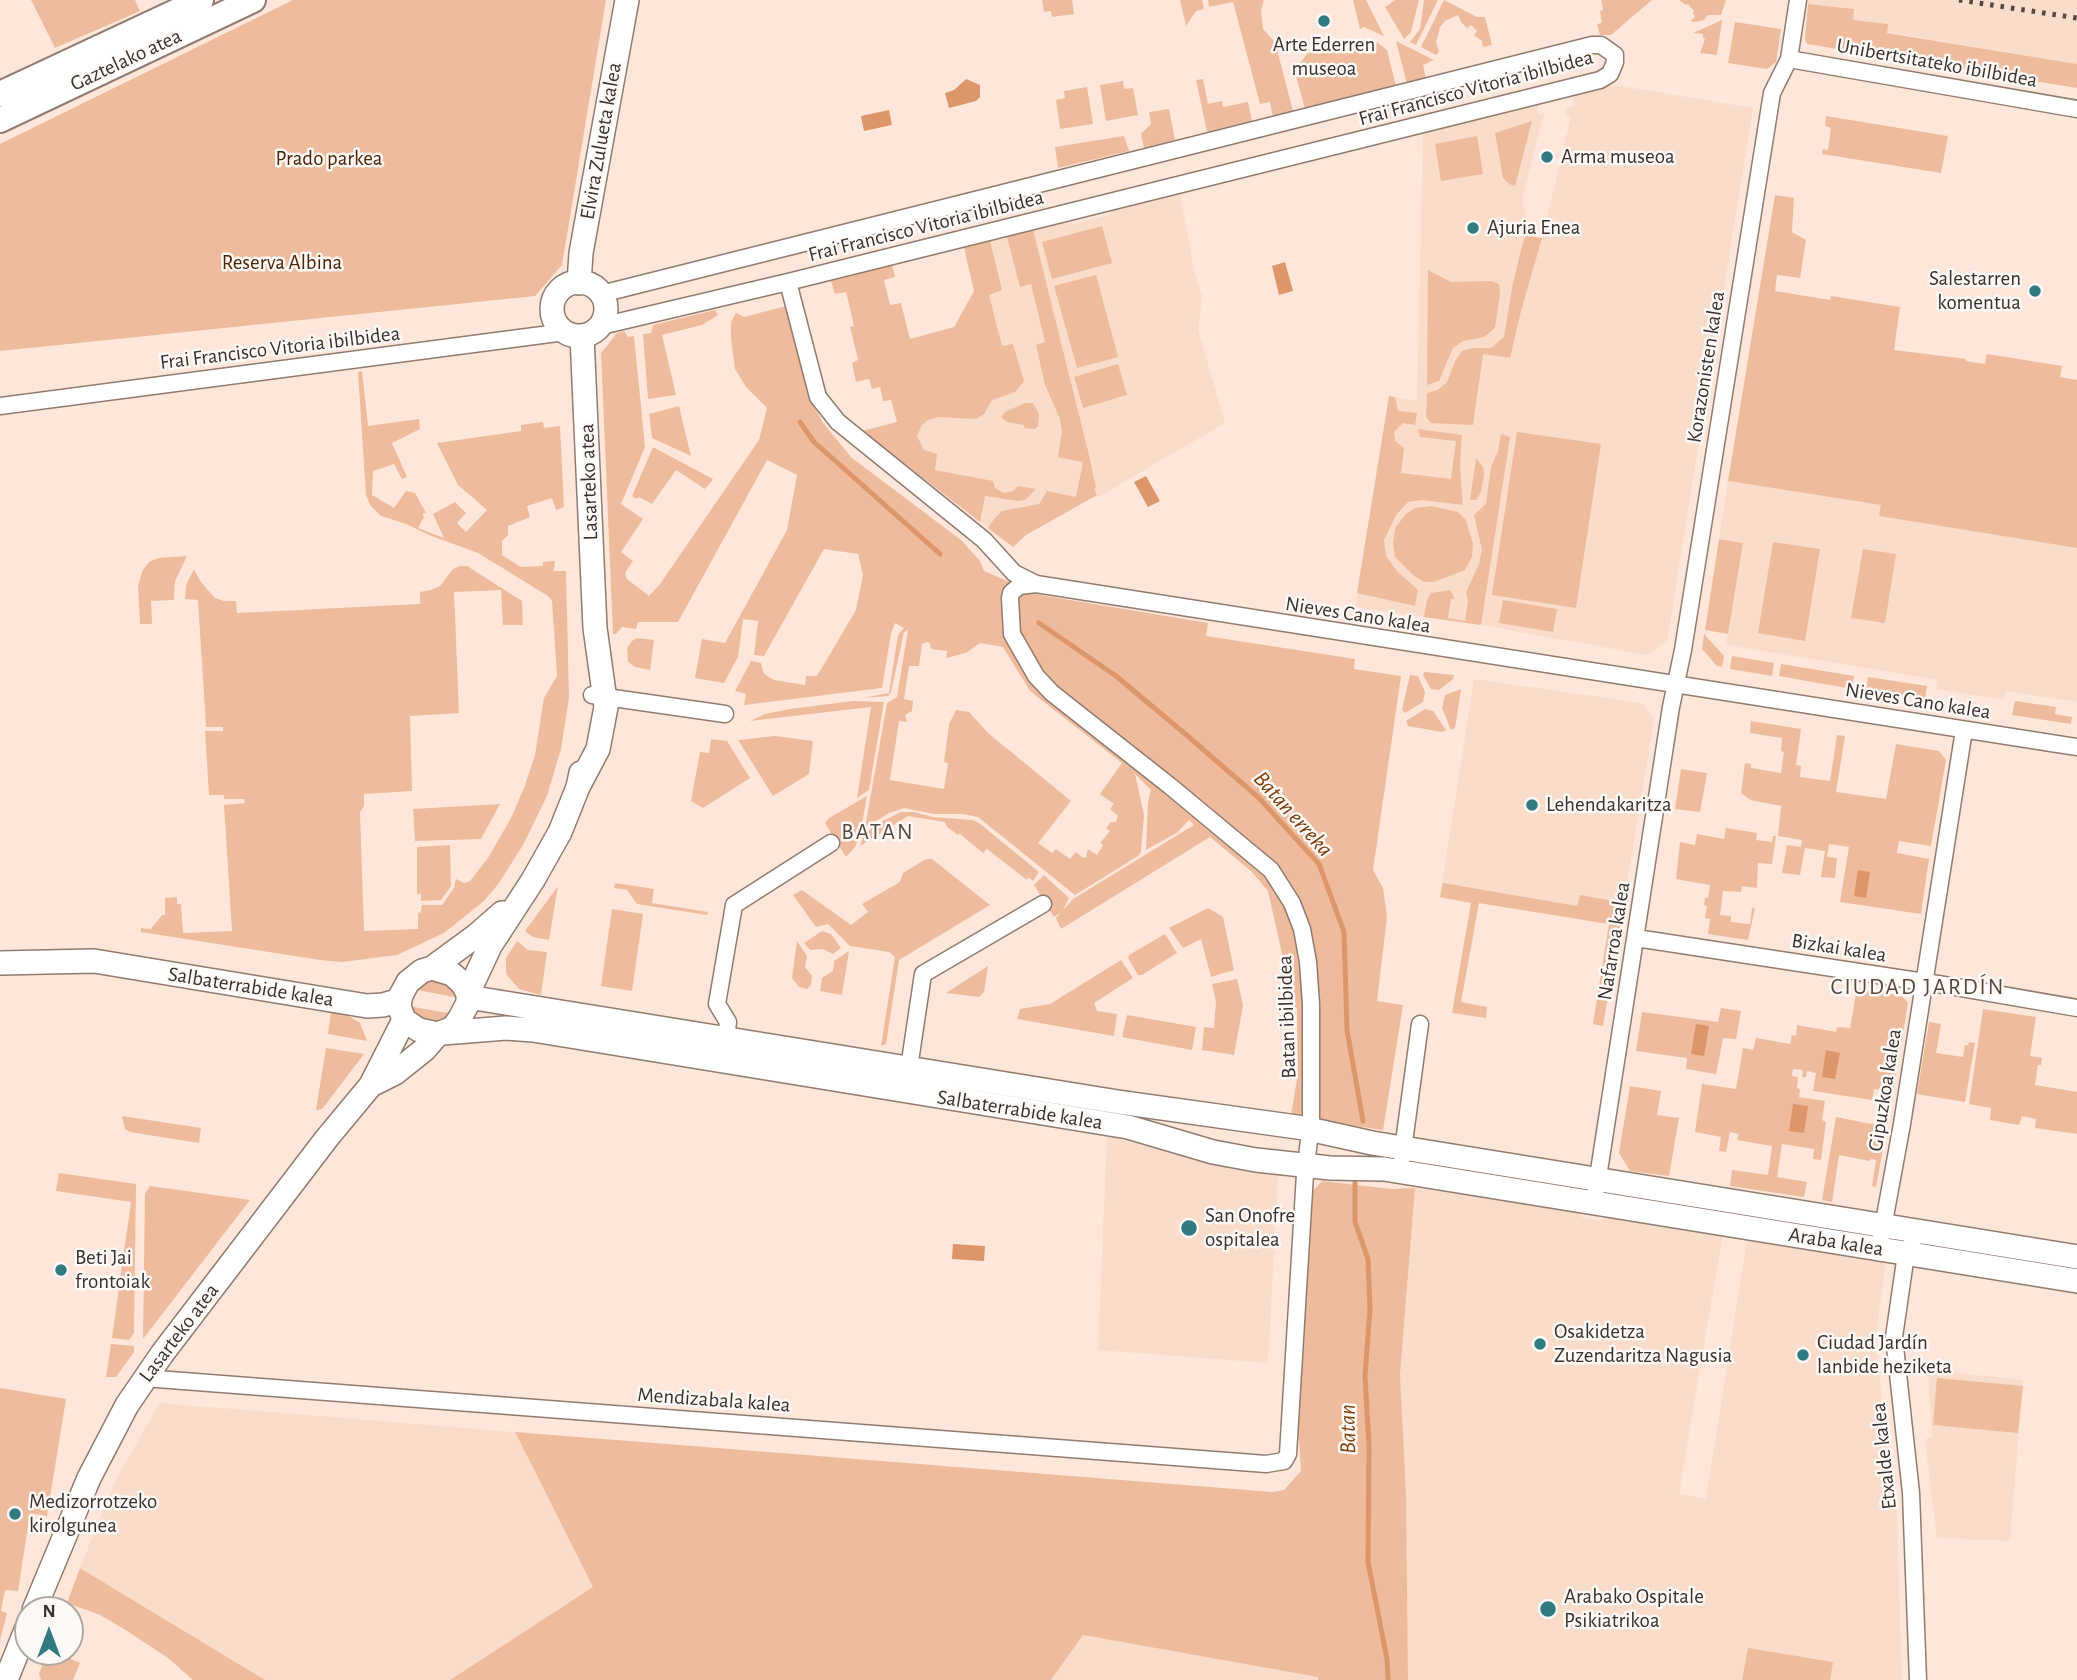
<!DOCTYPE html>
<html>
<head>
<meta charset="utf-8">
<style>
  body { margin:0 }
  #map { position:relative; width:2077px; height:1680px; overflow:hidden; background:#fee7da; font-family:"Alegreya Sans",sans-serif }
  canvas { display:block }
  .north { position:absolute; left:14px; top:1596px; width:70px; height:70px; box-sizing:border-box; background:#fdf9f6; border:2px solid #afa9a5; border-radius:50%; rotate:0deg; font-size:19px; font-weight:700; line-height:28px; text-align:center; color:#3a312c }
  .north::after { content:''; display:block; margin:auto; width:24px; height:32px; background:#317a7f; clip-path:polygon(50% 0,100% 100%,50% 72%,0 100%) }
</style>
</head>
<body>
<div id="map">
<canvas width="2077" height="1680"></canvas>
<div class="north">N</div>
</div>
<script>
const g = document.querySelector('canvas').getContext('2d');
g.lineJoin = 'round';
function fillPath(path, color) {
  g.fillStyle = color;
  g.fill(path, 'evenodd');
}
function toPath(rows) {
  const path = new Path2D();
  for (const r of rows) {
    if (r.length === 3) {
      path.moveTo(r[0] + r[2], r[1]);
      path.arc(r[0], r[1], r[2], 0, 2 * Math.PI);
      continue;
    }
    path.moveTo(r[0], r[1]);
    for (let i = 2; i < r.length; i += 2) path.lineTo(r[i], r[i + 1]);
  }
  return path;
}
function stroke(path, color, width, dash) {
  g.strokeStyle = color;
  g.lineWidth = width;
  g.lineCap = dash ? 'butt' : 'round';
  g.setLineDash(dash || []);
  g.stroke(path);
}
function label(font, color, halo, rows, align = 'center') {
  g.font = font + ' "Alegreya Sans",sans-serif';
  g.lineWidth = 5;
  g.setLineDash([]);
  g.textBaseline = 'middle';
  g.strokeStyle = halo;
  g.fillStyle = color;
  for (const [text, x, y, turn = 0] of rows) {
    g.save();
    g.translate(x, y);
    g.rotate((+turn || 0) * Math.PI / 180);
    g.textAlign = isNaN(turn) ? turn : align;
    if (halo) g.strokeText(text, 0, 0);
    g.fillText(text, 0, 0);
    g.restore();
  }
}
fillPath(toPath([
  [1808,0,2077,0,2077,64,1887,32,1887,24,1853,20,1854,9,1808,4],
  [1614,85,1753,108,1667,641,1647,655,1481,625,1355,607,1389,396,1417,401,1423,132,1536,103,1539,114,1544,113,1522,199,1531,236,1542,238,1571,116,1565,115,1566,108,1575,106,1572,95],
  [1180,194,1195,274,1202,296,1198,330,1225,423,1098,497,1097,495,1026,535,1013,547,862,431,998,398,964,247,1068,222,1074,224,1109,215,1111,211],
  [1728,481,1881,505,1880,516,2077,548,2077,702,2006,691,2004,700,1972,695,1936,689,1937,680,1726,645,1743,543,1719,539],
  [1474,679,1642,703,1654,720,1620,926,1440,897],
  [1107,1136,1217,1165,1278,1176,1268,1363,1098,1350],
  [1415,1188,1579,1211,1583,1218,1600,1221,1608,1214,1723,1232,1679,1494,1706,1499,1747,1240,1886,1262,1875,1341,1884,1416,1896,1487,1902,1680,1408,1680,1406,1492,1400,1376],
  [1928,1370,2023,1380,2010,1541,1937,1538,1925,1439,1932,1438],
  [160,1403,515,1432,593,1587,450,1680,265,1680,80,1568,116,1479],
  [1083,1635,1319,1677,1318,1680,1051,1680]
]), '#f9dcca');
fillPath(toPath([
  [31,0,135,0,140,11,55,48],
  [293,0,606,0,562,265,535,296,0,351,0,144],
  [1042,0,1072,0,1074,14,1052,17,1051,11,1044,12],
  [1180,0,1202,0,1204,9,1196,11,1186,26],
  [1208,0,1264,0,1261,11,1263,29,1275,42,1293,111,1273,117,1270,102,1260,104,1233,2,1209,7],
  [1353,0,1366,0,1384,36,1364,27,1360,29],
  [1395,0,1419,0,1411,32,1404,39,1385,7],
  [1424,0,1438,0,1416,45,1410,42,1420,29],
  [1444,0,1477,17,1485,17,1492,45,1483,47,1482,41,1474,35,1477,31,1471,25,1467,28,1461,22,1458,15,1445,21,1440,27,1436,42,1439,52,1436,55,1421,47],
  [1601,0,1652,0,1611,35,1600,35,1597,24,1602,23,1600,11,1603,10],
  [1679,0,1726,0,1721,15,1708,15,1704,20,1696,22,1690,21,1695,17,1693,13,1694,11,1688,4,1686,5],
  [1808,4,1854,9,1853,20,1888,24,1887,33,2077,64,2077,88,1807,44,1805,39],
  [1722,20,1717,55,1700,53,1705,39,1703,38,1703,34,1693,33],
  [1735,22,1781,29,1776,62,1767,69,1728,63],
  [1363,40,1378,43,1387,50,1396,86,1305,109,1296,76,1297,67,1307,54,1326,47],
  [1396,41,1434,60,1423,65,1426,79,1407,84],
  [1203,79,1208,104,1222,101,1223,107,1248,102,1252,121,1207,132,1196,80],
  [1123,81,1124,89,1133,88,1138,115,1106,121,1100,85],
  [1087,87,1093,124,1060,129,1056,100,1065,98,1064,91],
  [1169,109,1175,140,1144,148,1141,134,1151,124,1149,112],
  [1826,116,1948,136,1941,173,1822,154,1823,149,1828,150,1831,128,1825,126],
  [1532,121,1515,186,1509,184,1503,178,1495,133],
  [1124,136,1129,151,1058,168,1055,147],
  [1477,136,1483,174,1441,181,1435,144],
  [1775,195,1794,198,1792,232,1806,240,1800,278,1777,275,1775,291,1830,300,1831,296,1900,307,1894,350,1966,359,1966,361,1985,364,1987,354,2062,366,2060,377,2077,380,2077,548,1879,516,1881,505,1728,481],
  [1102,226,1112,263,1052,279,1042,242],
  [1033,230,1089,455,1096,488,1094,489,1097,495,1026,535,1013,547,988,528,995,518,1002,511,1039,504,1047,491,1076,497,1083,462,1058,457,1062,431,1060,419,1045,385,1036,345,1045,342,1031,284,1020,287,1007,237],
  [1530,232,1531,236,1542,238,1521,311,1510,358,1483,354,1473,425,1431,423,1426,417,1427,393,1438,390,1447,382,1455,361,1462,351,1473,348,1491,348,1504,337,1512,288,1522,246,1525,237],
  [990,241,1002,290,989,295,1002,346,1013,344,1024,381,1015,392,992,400,984,414,976,419,939,417,928,420,922,425,917,436,924,450,937,454,935,470,993,481,995,488,1004,493,1013,491,1018,486,1036,489,1025,500,1018,501,985,496,980,522,862,431,897,422,891,400,883,401,880,387,872,389,869,379,856,382,852,363,858,360,850,327,854,326,846,292,835,294,831,281,892,265,895,277,884,280,890,305,901,303,910,339,954,327,974,291,964,247],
  [1428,270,1451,282,1491,281,1499,284,1500,293,1495,328,1484,337,1463,341,1453,348,1439,381,1427,385],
  [1096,275,1118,357,1077,368,1054,286],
  [786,306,808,394,823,423,852,458,961,540,980,561,984,571,1040,595,1208,623,1206,636,1355,659,1354,669,1401,676,1373,870,1383,888,1387,917,1377,1001,1403,1005,1383,1130,1291,1116,1298,1072,1297,1008,1294,1007,1268,891,1252,872,1210,837,1061,929,1056,918,1073,899,1194,825,1189,820,1178,832,1146,850,1148,802,1151,790,1135,774,1144,815,1141,852,1138,856,1075,895,978,817,963,814,934,814,904,808,889,813,865,828,887,703,897,697,908,630,904,632,891,692,888,696,862,698,889,693,898,635,904,628,895,623,891,633,882,688,744,705,746,694,735,691,751,661,761,663,764,674,774,680,805,685,806,676,817,676,856,610,863,575,858,554,824,549,764,656,754,655,758,621,743,619,738,657,724,683,695,678,702,639,725,643,787,530,797,475,767,460,678,622,638,622,636,629,622,627,616,634,613,634,601,353,617,333,624,331,628,337,634,336,645,447,621,504,643,519,621,552,633,561,625,573,627,579,649,596,660,584,759,440,767,408,746,387,735,369,731,339,731,322,736,313,744,317],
  [926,642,930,643,931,649,947,651,946,658,966,653,980,643,1003,647,1030,691,1122,763,1100,794,1114,804,1110,809,1118,816,1116,822,1111,822,1106,828,1110,831,1100,843,1103,845,1097,855,1088,849,1086,858,1082,857,1076,852,1070,859,1056,849,1052,853,1038,843,1071,801,988,733,969,712,956,710,949,724,944,762,948,763,944,789,890,780,899,721,907,722,905,715,912,711,913,701,904,699,909,666,919,666,922,644],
  [715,310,718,315,702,325,662,335,676,395,648,399,643,334,651,333,653,325],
  [1118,364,1127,395,1083,408,1074,377],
  [362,371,368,426,419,419,420,429,392,443,407,477,402,479,394,464,373,471,372,495,394,508,406,491,415,493,426,513,422,514,424,517,418,528,444,538,433,514,455,502,466,513,457,523,466,532,487,510,458,485,437,443,521,431,521,425,543,422,544,428,560,426,564,507,556,510,552,498,527,506,530,517,508,526,508,535,502,541,502,555,521,567,543,566,543,562,555,561,554,571,566,571,569,698,561,749,547,796,523,845,499,883,484,901,444,933,397,955,342,962,320,960,141,932,141,928,151,929,162,915,165,915,165,898,177,897,177,904,181,904,183,933,232,931,224,805,245,803,244,799,224,799,224,795,209,795,205,731,223,731,223,727,206,727,198,600,185,599,186,585,194,569,200,581,215,598,224,601,236,601,237,613,420,604,420,592,431,590,440,586,453,569,460,566,467,566,522,601,523,625,503,625,501,590,454,592,459,713,410,716,412,791,364,794,364,806,360,812,364,931,418,929,418,913,421,912,422,905,442,905,454,888,456,879,464,883,470,881,488,858,511,818,524,788,535,755,544,698,557,676,552,601,548,596,478,553,429,535,406,524,381,516,370,505,366,495,358,372],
  [1389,396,1395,397,1398,411,1417,413,1415,425,1403,423,1394,432,1395,441,1404,448,1401,473,1451,479,1456,441,1420,437,1418,429,1462,435,1460,466,1463,505,1422,500,1408,502,1396,515,1384,540,1386,556,1397,571,1418,590,1415,606,1357,593],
  [1025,403,1033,403,1039,414,1038,426,1035,429,1024,428,1024,425,1007,422,1001,417,1005,412],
  [679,406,691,456,652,438,649,414],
  [1517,432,1601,444,1576,608,1492,595],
  [1501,434,1510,437,1481,625,1424,617,1427,600,1431,593,1450,590,1455,599,1451,599,1448,618,1465,621,1468,601,1466,592,1479,564,1482,550,1474,515,1486,504,1491,467,1498,451],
  [653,447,713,479,705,489,676,470,652,504,639,497,637,499,632,496],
  [1476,458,1483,467,1484,475,1481,492,1476,500,1470,500],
  [1432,506,1458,512,1466,520,1473,544,1472,557,1465,570,1434,582,1424,582,1413,575,1395,557,1393,544,1395,528,1406,514,1415,508],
  [1719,539,1743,543,1728,634,1705,630],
  [1773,542,1820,549,1805,641,1758,633],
  [1863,549,1896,554,1885,623,1851,618],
  [187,556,175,581,174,600,151,601,152,624,140,624,138,585,143,570,149,562,158,558],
  [1503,600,1557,609,1553,632,1499,623],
  [1704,634,1724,656,1722,667,1717,666,1702,649],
  [637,638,654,640,650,670,635,667,628,662,627,648,632,641],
  [1732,656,1774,663,1772,676,1730,669],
  [1781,664,1854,676,1852,689,1779,676],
  [1424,672,1454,675,1453,679,1439,690,1431,689,1423,675],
  [1410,675,1418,676,1425,692,1423,702,1405,713,1402,710],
  [1868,677,1927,686,1925,699,1866,690],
  [1461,689,1455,728,1451,730,1442,708,1445,695],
  [853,701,884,702,869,790,857,798,871,707,750,721,765,714,790,709],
  [2015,701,2056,707,2055,714,2072,717,2071,724,2012,715],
  [1425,709,1433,711,1446,730,1442,732,1408,726,1406,721],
  [1751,721,1801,729,1796,765,1801,766,1800,777,1830,781,1837,735,1845,736,1836,792,1886,799,1896,744,1939,751,1946,760,1931,846,1899,841,1897,853,1929,859,1921,914,1840,902,1849,847,1829,844,1827,857,1837,858,1835,878,1821,877,1825,851,1805,848,1800,875,1782,873,1787,845,1801,847,1802,840,1778,836,1781,806,1750,800,1741,793,1745,763,1751,764,1751,768,1781,773,1784,752,1781,751,1782,738,1750,733],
  [775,736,813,741,809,774,773,796,738,740],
  [711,739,727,741,750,778,703,808,691,801,700,752,709,753],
  [1681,769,1707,773,1700,812,1675,809],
  [867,796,860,835,855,847,846,857,825,823,829,818],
  [500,804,481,839,415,841,413,809],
  [901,812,914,812,933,817,972,820,979,823,1039,872,1033,881,1028,877,1027,880,987,849,983,853,960,834,958,835,947,827,945,822,908,816,860,846,864,834,877,824],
  [1726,828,1757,833,1756,840,1772,842,1773,836,1776,836,1772,864,1758,863,1757,888,1742,886,1741,892,1723,891,1720,915,1731,916,1731,922,1750,924,1752,908,1755,908,1748,940,1708,934,1710,919,1705,918,1707,906,1704,905,1705,898,1708,898,1710,885,1676,879,1680,842,1695,845,1697,834,1724,839],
  [450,845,451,886,441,900,421,901,421,894,417,894,417,847],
  [926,859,932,859,990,905,899,960,886,1044,881,1046,895,957,889,952,850,946,828,924,816,927,793,895,802,890,851,925,868,912,862,904,900,882,903,873],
  [1044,875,1069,898,1062,912,1054,917,1034,885],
  [615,883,654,889,652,903,708,912,707,915,637,904,627,890,614,888],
  [1443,883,1577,906,1580,895,1624,903,1603,1026,1593,1024,1609,924,1479,903,1461,1002,1487,1007,1486,1018,1452,1013,1471,903,1440,897],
  [558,886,549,940,533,937,525,931],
  [1208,908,1223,917,1234,970,1211,977,1201,939,1183,948,1169,928],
  [612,909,643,914,632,991,601,986],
  [822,931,831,934,841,948,833,954,823,949,810,950,804,943],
  [1165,934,1177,953,1142,975,1138,975,1128,958,1129,955],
  [517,941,528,950,547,952,541,995,519,989,506,974,506,958],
  [797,941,807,956,805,967,812,976,811,985,807,989,799,987,792,978],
  [849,951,842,995,820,991,822,978,833,971,834,961],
  [1121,960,1133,978,1094,1003,1097,1011,1117,1014,1114,1036,1017,1019,1020,1009,1050,1004],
  [988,966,984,992,979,997,946,993],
  [445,975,459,998,412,989,417,978],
  [1237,979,1243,1005,1234,1055,1202,1050,1204,1027,1214,1028,1216,1002,1212,984],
  [1857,988,1902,996,1908,1003,1893,1092,1874,1089,1872,1100,1813,1091,1816,1073,1807,1071,1806,1077,1802,1077,1803,1070,1793,1069,1792,1076,1798,1077,1797,1088,1800,1089,1799,1097,1825,1101,1822,1120,1826,1122,1821,1160,1813,1159,1814,1149,1782,1144,1777,1177,1807,1182,1804,1197,1730,1186,1732,1170,1768,1175,1772,1146,1737,1140,1739,1134,1730,1132,1726,1152,1719,1151,1721,1137,1695,1132,1702,1084,1736,1089,1743,1048,1753,1050,1756,1038,1790,1044,1792,1035,1796,1036,1797,1025,1836,1032,1837,1027,1850,1028],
  [408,1006,454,1014,456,1018,424,1026],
  [1721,1008,1741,1011,1736,1039,1723,1038,1716,1074,1686,1069,1687,1058,1636,1051,1642,1012,1718,1022],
  [1983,1009,2036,1017,2030,1056,2042,1058,2041,1065,2038,1065,2035,1085,2077,1092,2077,1134,2035,1128,2036,1119,2022,1116,2019,1125,1990,1120,1991,1108,1969,1104],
  [331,1012,347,1015,360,1023,367,1041,328,1034],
  [1127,1015,1196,1027,1192,1050,1122,1037],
  [1929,1022,1941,1024,1936,1053,1963,1057,1965,1045,1968,1045,1969,1042,1975,1043,1965,1102,1917,1094],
  [326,1048,364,1054,326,1104,322,1109,316,1110],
  [1630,1086,1661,1091,1657,1115,1679,1118,1669,1176,1630,1171,1619,1153],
  [122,1116,201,1128,199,1143,130,1132,125,1129],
  [1836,1117,1887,1127,1876,1187,1872,1186,1876,1160,1871,1159,1870,1161,1839,1155,1832,1202,1822,1200],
  [59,1173,136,1184,134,1333,129,1340,112,1338,131,1202,56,1191],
  [1322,1181,1391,1189,1415,1188,1400,1375,1406,1492,1408,1680,1318,1680,1318,1677,1083,1635,1051,1680,450,1680,593,1587,515,1432,1273,1492,1284,1490,1301,1471,1298,1423,1312,1192],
  [150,1186,250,1200,143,1339,145,1194],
  [111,1344,134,1346,134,1352,116,1377,106,1377],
  [1937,1378,2023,1386,2018,1433,1933,1425],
  [0,1388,66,1399,47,1516,30,1513,18,1591,5,1590,1,1611,7,1613,0,1640],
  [80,1568,265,1680,193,1680,168,1658,124,1629,100,1615,67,1603],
  [1748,1648,1833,1662,1830,1680,1742,1680],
  [47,1652,54,1652,80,1663,73,1680,41,1680,39,1674]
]), '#eebb9d');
fillPath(toPath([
  [966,79,980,85,980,97,976,101,949,108,945,93,954,90],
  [889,110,892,125,864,131,861,116],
  [1285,262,1293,291,1279,295,1272,266],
  [1146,476,1160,501,1148,507,1134,482],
  [1858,870,1870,872,1866,898,1854,896],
  [1696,1024,1709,1026,1704,1056,1691,1054],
  [1826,1050,1840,1053,1835,1079,1822,1077],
  [1793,1104,1808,1106,1804,1133,1789,1131],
  [953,1244,985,1246,984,1261,952,1259]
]), '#dd966a');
stroke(toPath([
  [800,422,814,442,940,554],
  [1039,623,1116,676,1190,738,1259,798,1319,864,1344,932,1347,1030,1363,1121],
  [1355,1179,1355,1222,1368,1259,1370,1309,1365,1376,1369,1446,1368,1562,1387,1659,1388,1680]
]), '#dd966a', 5);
const street = toPath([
  [1789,59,2077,109],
  [788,282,818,397,838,422,984,540,1014,573,1036,584,2077,747],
  [601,326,788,282,1600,80,1610,74,1615,62,1615,55,1601,45,1592,45,601,294],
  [0,406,565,332],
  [592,695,725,714],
  [1636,938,1944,985,2077,1008],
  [726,1039,728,1022,717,1004,734,905,831,843],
  [909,1068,923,974,1043,904],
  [1402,1157,1420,1024],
  [1596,1190,1671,707,1683,650,1772,93,1789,59,1798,0],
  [1917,1230,1905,1261,1894,1337,1911,1493,1918,1680],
  [1879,1249,1902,1124,1964,730],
  [144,1378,1266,1464,1284,1461,1288,1454,1305,1174,1311,1123,1311,1004,1308,962,1302,929,1292,903,1271,870,1170,786,1052,693,1036,676,1012,634,1010,598,1011,593,1019,586,1036,584]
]);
const secondary = toPath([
  [579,309,27],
  [579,283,581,253,627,0],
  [578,787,598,749,606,707,595,628,582,336],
  [0,963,94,961,367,1006,383,1005,400,1000],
  [432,968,452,974,462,983,468,993,468,1003,460,1018,453,1028,438,1034,419,1030,404,1020,399,1006,401,995,408,982,422,971,432,968],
  [432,968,477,935,502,913],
  [468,993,490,946,533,880,560,832,578,787,581,773],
  [468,997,1118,1102,1304,1128,1372,1143,2077,1257],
  [443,1033,506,1028,533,1030,1128,1127,1213,1152,1256,1160,1330,1168,1384,1169,2077,1281],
  [371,1085,395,1073,425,1049,438,1034],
  [34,1610,89,1478,127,1405,162,1354,327,1138,371,1085,404,1020],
  [6,1680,28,1625]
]);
const primary = toPath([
  [0,94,201,0],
  [0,120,253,0]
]);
stroke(street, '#907b6f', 19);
stroke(secondary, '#907b6f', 26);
stroke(primary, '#907b6f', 28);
stroke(street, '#fff', 16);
stroke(secondary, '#fff', 23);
stroke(primary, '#fff', 24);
stroke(toPath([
  [1959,0,2077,18]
]), '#534842', 5, [3.5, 7]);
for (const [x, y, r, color] of [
  [1324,21,7,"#317a7f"],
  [1547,157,7,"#317a7f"],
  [1473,228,7,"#317a7f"],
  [2035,291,7,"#317a7f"],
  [1532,805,7,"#317a7f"],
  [1189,1228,9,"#317a7f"],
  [61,1270,7,"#317a7f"],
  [1540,1344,7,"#317a7f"],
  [1803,1355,7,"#317a7f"],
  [15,1514,7,"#317a7f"],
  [1548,1609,9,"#317a7f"]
]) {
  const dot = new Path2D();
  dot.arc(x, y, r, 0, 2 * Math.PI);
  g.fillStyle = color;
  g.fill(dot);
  stroke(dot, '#fdf9f6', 2.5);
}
label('21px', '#3a312c', '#fdf9f6', [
  ["Arte Ederren",1324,45,"center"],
  ["museoa",1324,69,"center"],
  ["Arma museoa",1561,157],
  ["Ajuria Enea",1487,228],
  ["Salestarren",2021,279,"right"],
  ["komentua",2021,303,"right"],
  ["Lehendakaritza",1546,805],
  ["San Onofre",1205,1216],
  ["ospitalea",1205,1240],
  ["Beti Jai",75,1258],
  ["frontoiak",75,1282],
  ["Osakidetza",1554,1332],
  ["Zuzendaritza Nagusia",1554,1356],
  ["Ciudad Jardín",1817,1343],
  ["lanbide heziketa",1817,1367],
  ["Medizorrotzeko",29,1502],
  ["kirolgunea",29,1526],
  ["Arabako Ospitale",1564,1597],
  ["Psikiatrikoa",1564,1621]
], 'left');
label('21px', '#3a312c', '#fdf9f6', [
  ["Gaztelako atea",126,60,-25],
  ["Unibertsitateko ibilbidea",1937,63,10],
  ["Frai Francisco Vitoria ibilbidea",1476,88,-15],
  ["Elvira Zulueta kalea",601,141,-80],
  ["Frai Francisco Vitoria ibilbidea",926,226,-14],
  ["Frai Francisco Vitoria ibilbidea",280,348,-7],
  ["Korazonisten kalea",1706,367,-81],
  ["Lasarteko atea",589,482,-92],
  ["Nieves Cano kalea",1358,615,9],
  ["Nieves Cano kalea",1918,701,9],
  ["Nafarroa kalea",1614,941,-81],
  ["Bizkai kalea",1839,948,9],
  ["Salbaterrabide kalea",251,987,9],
  ["Batan ibilbidea",1287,1017,-92],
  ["Gipuzkoa kalea",1885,1090,-81],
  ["Salbaterrabide kalea",1020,1110,9],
  ["Araba kalea",1836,1242,9],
  ["Lasarteko atea",179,1333,-53],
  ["Mendizabala kalea",714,1400,4],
  ["Etxalde kalea",1884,1456,-96]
]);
label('21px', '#502301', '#fdf9f6', [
  ["Prado parkea",329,159],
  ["Reserva Albina",282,263]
]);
label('italic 23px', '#7f3e0a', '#fdf9f6', [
  ["Batan erreka",1293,814,48],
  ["Batan",1348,1429,-91]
]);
g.letterSpacing = '2px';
label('23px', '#5b483d', '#fdf9f6', [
  ["BATAN",878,832],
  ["CIUDAD JARDÍN",1918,987]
]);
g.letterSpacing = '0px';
</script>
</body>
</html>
